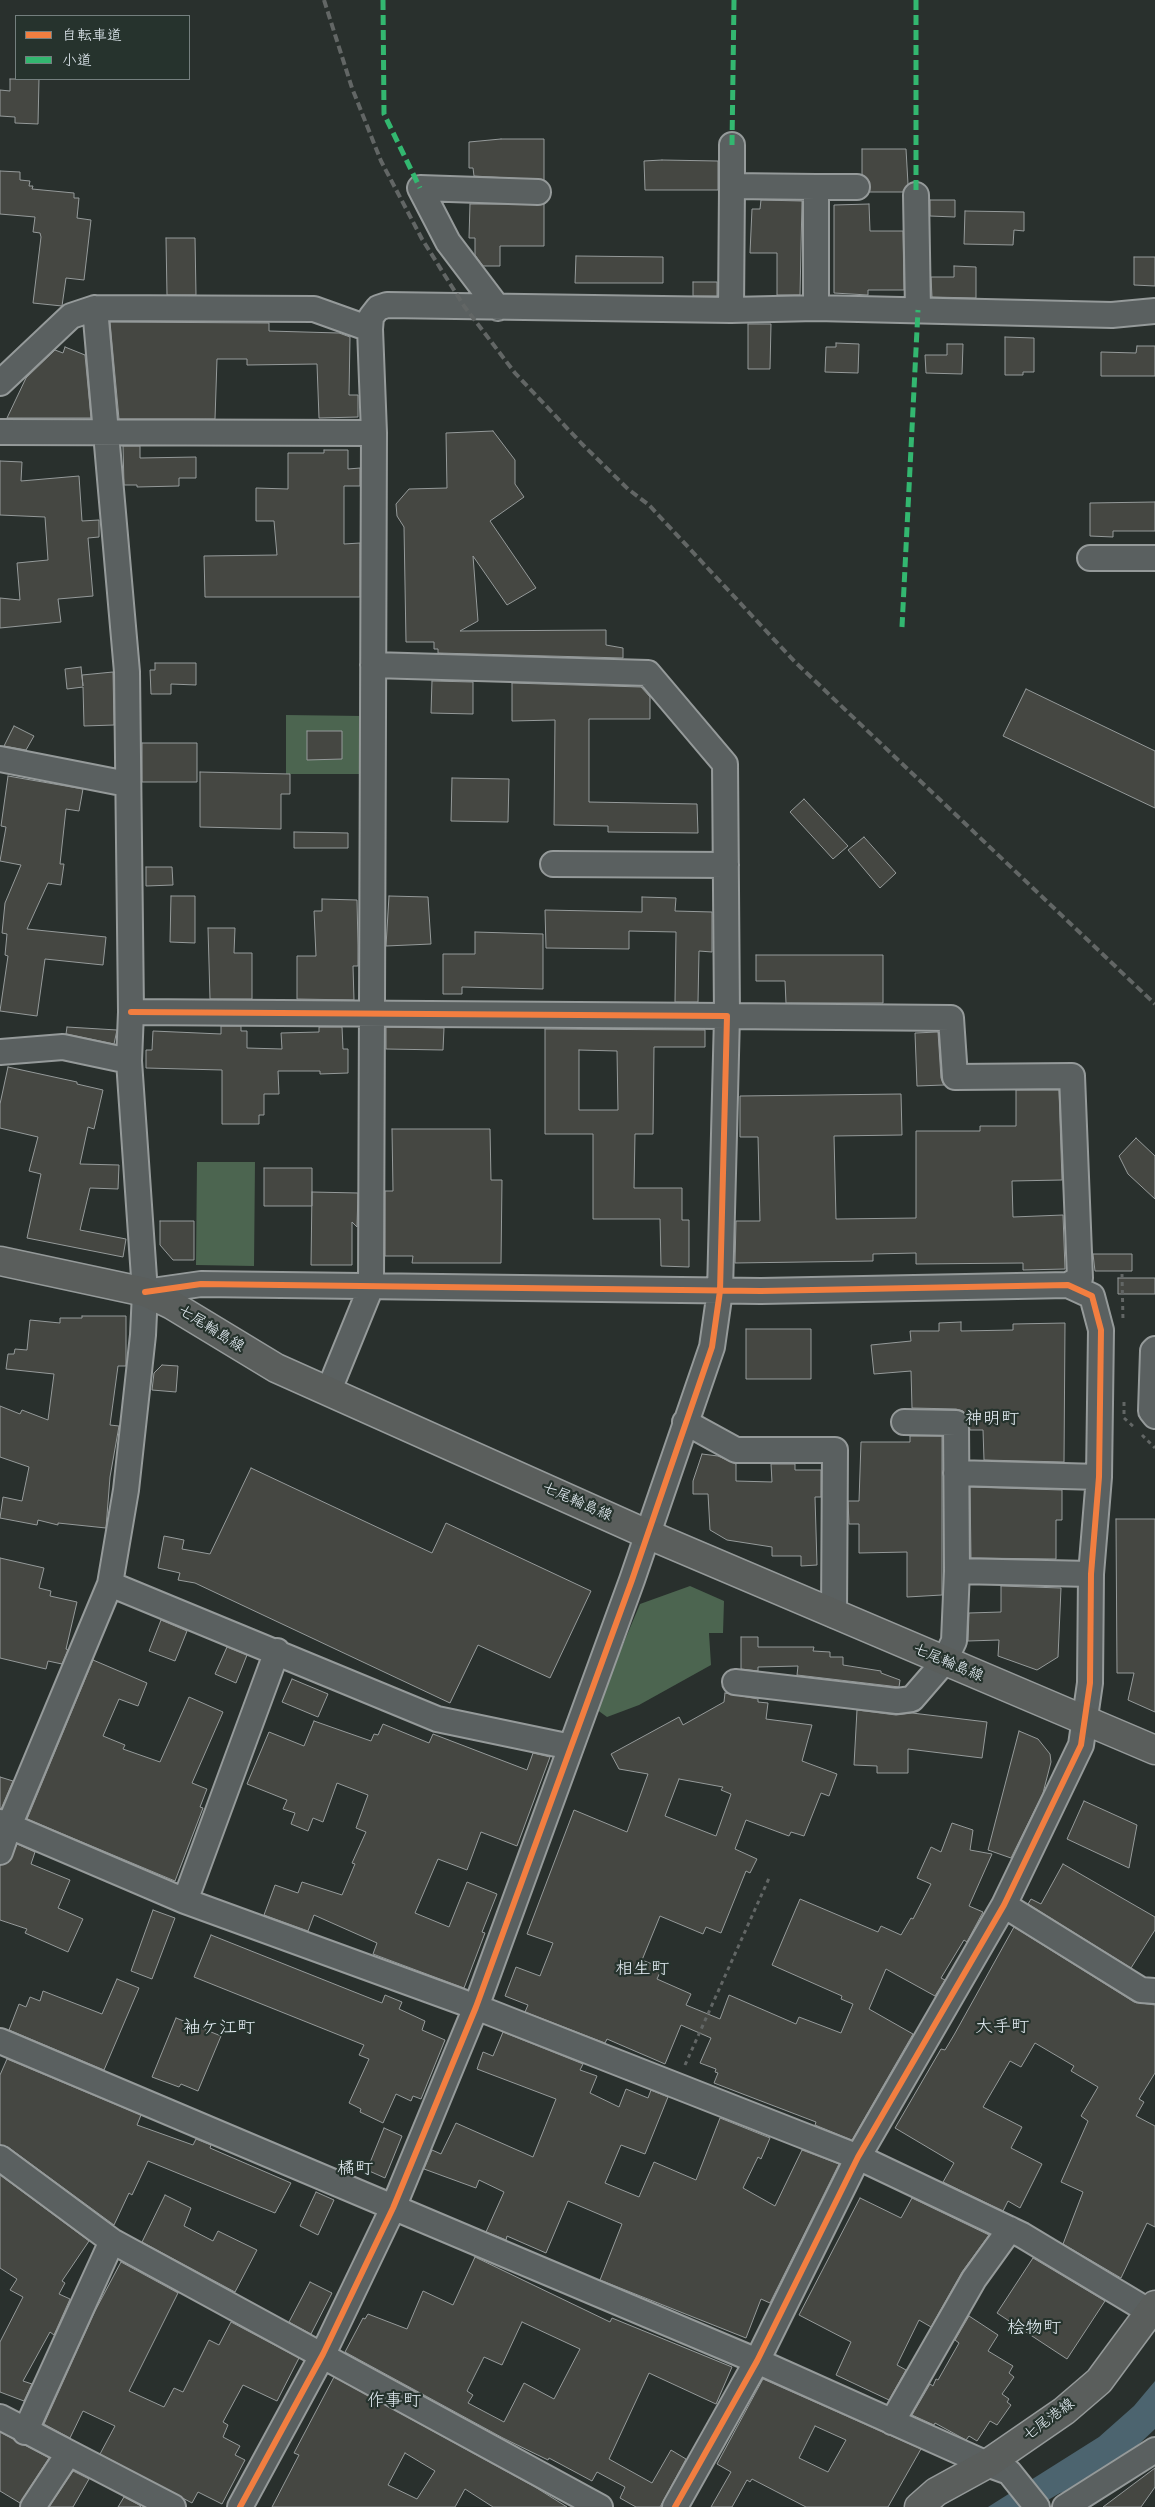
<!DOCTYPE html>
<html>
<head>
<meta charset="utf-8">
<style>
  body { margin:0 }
  #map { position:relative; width:1155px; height:2507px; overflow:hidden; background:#29302d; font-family:Sriracha,"Klee One",sans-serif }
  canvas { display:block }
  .legend { position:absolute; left:15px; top:15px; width:175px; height:65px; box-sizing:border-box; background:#26332d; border:1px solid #747f7e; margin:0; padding:6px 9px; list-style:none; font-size:15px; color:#e8f1f8 }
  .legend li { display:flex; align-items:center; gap:10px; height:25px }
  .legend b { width:25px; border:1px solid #747f7e }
</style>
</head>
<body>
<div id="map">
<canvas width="1155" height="2507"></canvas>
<ul class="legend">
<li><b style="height:6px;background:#f27e40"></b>自転車道</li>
<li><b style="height:6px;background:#33b770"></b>小道</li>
</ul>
</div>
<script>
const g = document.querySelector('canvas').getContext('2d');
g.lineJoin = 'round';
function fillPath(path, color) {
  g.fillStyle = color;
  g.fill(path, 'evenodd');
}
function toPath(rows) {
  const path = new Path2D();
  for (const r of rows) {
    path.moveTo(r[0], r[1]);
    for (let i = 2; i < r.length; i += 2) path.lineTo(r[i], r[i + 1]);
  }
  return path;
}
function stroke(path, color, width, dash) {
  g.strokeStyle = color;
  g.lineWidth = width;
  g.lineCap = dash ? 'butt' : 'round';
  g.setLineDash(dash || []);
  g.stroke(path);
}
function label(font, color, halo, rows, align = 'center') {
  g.font = font + ' Sriracha,"Klee One",sans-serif';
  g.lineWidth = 4.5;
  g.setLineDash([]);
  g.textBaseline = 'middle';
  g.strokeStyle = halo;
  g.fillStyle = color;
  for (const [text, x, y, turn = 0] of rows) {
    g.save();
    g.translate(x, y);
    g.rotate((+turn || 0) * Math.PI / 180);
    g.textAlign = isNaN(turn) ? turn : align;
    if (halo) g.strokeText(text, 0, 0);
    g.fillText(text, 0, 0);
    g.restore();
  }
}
fillPath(toPath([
  [286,715,363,716,363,774,286,774],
  [197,1162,255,1162,254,1266,196,1265],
  [690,1586,724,1601,723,1633,709,1633,711,1665,639,1705,607,1717,596,1709,640,1604]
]), '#4c6550');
fillPath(toPath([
  [1155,2381,1155,2429,1138,2445,1074,2490,1060,2493,1036,2507,988,2507,1099,2437,1134,2406]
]), '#4c646f');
const building = toPath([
  [10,79,39,79,38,124,15,123,15,117,0,116,0,90,10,91,10,79],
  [501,139,544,139,544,180,474,176,473,168,469,168,469,142,501,139],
  [862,149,906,149,908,184,903,192,869,192,869,181,862,175,862,149],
  [662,160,718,161,718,190,645,190,644,161,662,160],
  [0,171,20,172,20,180,30,181,29,186,33,186,32,189,74,193,74,198,79,198,77,218,91,220,84,280,66,278,62,306,33,303,41,237,40,233,33,232,35,217,0,214,0,171],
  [761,200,802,201,800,295,777,295,777,253,750,253,752,209,760,209,761,200],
  [930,200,955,200,955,217,930,216,930,200],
  [470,204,544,204,544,246,500,246,500,266,483,266,475,255,475,238,469,238,470,204],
  [869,204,870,231,903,231,904,290,868,290,868,295,834,293,834,205,869,204],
  [965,211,1024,212,1024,231,1014,230,1013,245,964,244,965,211],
  [166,238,195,238,196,295,167,295,166,238],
  [576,256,663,257,663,283,575,283,576,256],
  [1134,257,1155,257,1155,286,1134,285,1134,257],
  [954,266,976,267,976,298,932,297,931,277,954,277,954,266],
  [693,282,717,282,717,296,693,296,693,282],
  [110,322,269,323,269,331,339,333,350,337,349,395,358,395,358,417,319,418,317,364,247,365,247,359,217,359,215,419,119,419,110,322],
  [748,324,771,324,770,369,748,369,748,324],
  [1005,337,1034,338,1034,372,1023,372,1023,375,1005,375,1005,337],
  [836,343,859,344,858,373,825,372,826,347,836,347,836,343],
  [947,344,963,344,962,374,926,373,925,355,947,355,947,344],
  [1137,346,1155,346,1155,376,1101,376,1101,352,1136,353,1137,346],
  [65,347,85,355,91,418,7,418,26,378,55,350,63,353,65,347],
  [493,431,515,460,515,484,524,497,490,521,536,588,507,605,473,556,478,621,460,631,606,630,606,645,623,648,623,658,438,653,438,649,434,649,434,642,406,642,404,527,397,516,396,504,409,489,447,488,446,433,493,431],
  [123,446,140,446,140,458,196,457,196,478,179,478,179,486,137,487,137,485,124,485,123,446],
  [324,450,348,450,348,469,360,468,360,486,344,486,344,544,360,543,360,597,205,597,204,556,277,555,274,521,256,521,256,488,288,489,288,453,324,453,324,450],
  [0,461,22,462,21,481,79,476,82,521,99,520,99,537,88,538,93,596,58,599,61,622,0,628,0,598,20,600,17,563,48,560,45,517,0,515,0,461],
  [1155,502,1155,531,1113,531,1113,537,1090,536,1090,503,1155,502],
  [155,663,196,663,196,685,171,684,171,694,151,694,150,670,155,670,155,663],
  [81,667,83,686,82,675,113,672,114,725,84,726,83,687,67,689,65,669,81,667],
  [432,681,473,682,473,714,431,713,432,681],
  [512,683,641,687,650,697,650,719,589,719,589,802,697,804,698,833,608,832,608,826,554,825,555,720,512,721,512,683],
  [1026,689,1155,751,1155,808,1003,736,1026,689],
  [14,726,34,736,26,750,4,746,14,726],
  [307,731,342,731,342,759,307,760,307,731],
  [142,743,197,743,197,782,142,782,142,743],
  [200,772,290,774,290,794,281,794,281,829,200,827,200,772],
  [8,776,83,789,79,811,66,809,60,864,64,864,61,885,48,883,27,929,106,937,103,965,45,959,37,1016,0,1011,8,956,5,955,7,934,2,933,5,903,21,865,0,861,6,827,1,826,8,776],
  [452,778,509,779,508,822,451,821,452,778],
  [804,799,848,846,833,859,790,812,804,799],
  [294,832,348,833,348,848,294,848,294,832],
  [864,837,896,873,880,888,848,850,864,837],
  [146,867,172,867,173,885,146,886,146,867],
  [171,896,195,896,195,943,170,942,171,896],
  [389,896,428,897,431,944,386,946,389,896],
  [642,897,676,898,675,911,712,912,712,952,699,951,698,1002,675,1002,676,932,629,931,629,949,546,948,545,910,642,912,642,897],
  [322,899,357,900,358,946,358,966,353,966,354,1000,297,999,297,956,316,956,314,911,322,911,322,899],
  [208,928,235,928,234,953,252,953,252,999,210,999,208,928],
  [475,932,543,934,543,989,462,987,462,994,443,994,443,954,475,954,475,932],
  [756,955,883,955,883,1003,786,1003,785,981,756,981,756,955],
  [221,1026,241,1026,241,1031,247,1031,247,1048,282,1049,281,1033,319,1032,319,1027,342,1027,343,1049,348,1049,348,1073,320,1074,320,1071,278,1071,279,1094,264,1094,264,1115,259,1115,259,1124,222,1124,222,1070,146,1068,146,1050,152,1050,153,1031,221,1034,221,1026],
  [67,1027,117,1030,114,1044,66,1034,67,1027],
  [386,1027,444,1028,443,1050,386,1049,386,1027],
  [545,1029,705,1030,705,1047,654,1047,653,1134,635,1134,634,1188,682,1188,682,1220,689,1220,689,1267,661,1266,660,1219,593,1219,593,1134,545,1134,545,1029],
  [579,1050,617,1051,618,1110,579,1110,579,1050],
  [938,1032,941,1078,944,1085,917,1086,915,1033,938,1032],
  [8,1067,77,1082,77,1084,103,1090,94,1129,88,1127,80,1164,119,1165,118,1189,90,1188,80,1230,126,1239,123,1257,27,1238,41,1174,29,1171,38,1137,0,1128,0,1104,8,1067],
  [1016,1090,1059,1090,1062,1180,1012,1181,1013,1217,1063,1215,1065,1269,1023,1270,1023,1263,916,1264,916,1253,873,1254,873,1261,735,1263,736,1221,760,1221,758,1137,740,1137,740,1096,901,1094,902,1135,834,1136,836,1219,916,1218,916,1131,980,1131,980,1126,1016,1126,1016,1090],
  [392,1129,490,1129,491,1180,502,1180,501,1263,412,1263,413,1256,385,1256,385,1191,393,1191,392,1129],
  [1136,1138,1155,1156,1155,1199,1128,1174,1119,1156,1136,1138],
  [264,1168,312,1168,312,1206,264,1206,264,1168],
  [312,1192,358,1193,357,1227,352,1222,352,1265,311,1265,312,1192],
  [160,1221,194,1221,194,1260,173,1260,160,1245,160,1221],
  [1093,1254,1132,1254,1132,1271,1095,1271,1093,1254],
  [1118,1278,1155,1278,1155,1294,1118,1294,1118,1278],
  [82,1316,126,1316,126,1366,118,1366,110,1425,119,1426,110,1477,106,1528,58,1523,58,1525,38,1520,37,1525,0,1518,3,1497,22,1501,29,1467,0,1457,0,1406,20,1414,22,1410,48,1420,54,1374,6,1369,8,1354,14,1354,15,1349,27,1350,30,1320,60,1323,60,1318,82,1318,82,1316],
  [961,1322,961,1331,1013,1330,1013,1324,1065,1323,1064,1462,984,1460,983,1430,970,1430,968,1417,963,1411,956,1409,912,1408,911,1371,874,1374,871,1345,911,1341,910,1331,939,1331,939,1323,961,1322],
  [746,1329,811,1329,811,1379,746,1379,746,1329],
  [162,1365,178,1366,176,1392,152,1390,154,1373,162,1365],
  [910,1436,942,1436,942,1595,907,1597,907,1552,859,1553,859,1524,849,1524,848,1501,859,1501,861,1442,910,1442,910,1436],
  [702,1454,718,1456,736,1464,736,1481,772,1482,771,1464,795,1464,795,1470,821,1470,821,1497,815,1497,817,1565,801,1566,801,1556,772,1556,772,1547,727,1540,710,1530,708,1494,693,1494,693,1481,702,1454],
  [251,1468,432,1553,446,1523,591,1591,550,1678,478,1645,450,1703,195,1583,178,1580,180,1573,158,1568,164,1536,184,1540,182,1549,210,1554,251,1468],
  [970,1487,1062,1490,1062,1520,1056,1520,1056,1559,971,1558,970,1487],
  [1116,1519,1155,1519,1155,1712,1128,1700,1134,1673,1117,1673,1116,1519],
  [0,1558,44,1568,39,1588,51,1591,50,1596,77,1602,66,1649,68,1650,62,1664,48,1661,46,1669,0,1658,0,1558],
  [1001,1586,1061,1588,1058,1657,1037,1670,998,1656,999,1640,968,1641,969,1613,1001,1612,1001,1586],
  [161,1620,187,1631,175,1661,149,1651,161,1620],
  [741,1637,758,1637,758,1647,814,1647,813,1651,830,1652,830,1657,843,1657,843,1665,881,1671,881,1673,900,1680,899,1687,797,1675,798,1666,758,1667,758,1671,741,1669,741,1637],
  [227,1647,247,1655,236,1683,215,1674,227,1647],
  [93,1660,147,1683,138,1706,119,1699,103,1736,125,1745,123,1749,160,1762,189,1697,223,1712,192,1783,207,1789,200,1807,203,1808,175,1881,27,1819,93,1660],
  [292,1679,328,1694,318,1717,282,1702,292,1679],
  [725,1693,758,1699,758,1702,768,1703,766,1719,812,1725,802,1761,837,1774,829,1796,821,1793,804,1836,791,1832,789,1836,746,1820,735,1849,757,1859,750,1873,746,1871,721,1933,706,1927,703,1934,660,1916,642,1960,662,1968,657,1979,691,1994,686,2005,720,2019,729,1995,796,2024,799,2017,841,2033,853,2004,841,1999,842,1996,772,1965,800,1899,878,1932,881,1926,901,1935,911,1918,913,1919,931,1884,917,1878,931,1847,941,1852,952,1823,973,1830,970,1850,992,1854,969,1906,983,1912,967,1942,964,1940,941,1978,945,1980,935,1996,886,1969,869,2009,913,2034,852,2140,815,2125,816,2122,714,2083,718,2073,715,2072,716,2069,700,2063,711,2038,681,2025,665,2064,607,2039,605,2043,525,2012,528,2005,505,1996,516,1967,540,1976,553,1943,527,1934,574,1810,627,1832,648,1774,619,1769,611,1754,679,1717,683,1725,724,1702,725,1693],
  [679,1779,723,1787,721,1790,731,1794,716,1836,665,1816,679,1779],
  [857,1710,896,1715,912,1713,987,1722,982,1758,908,1749,908,1773,877,1773,877,1766,854,1765,857,1710],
  [314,1721,371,1741,374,1734,378,1735,383,1724,429,1743,433,1734,527,1770,533,1753,550,1757,517,1846,481,1832,467,1870,438,1859,415,1913,449,1927,467,1882,497,1894,482,1932,485,1933,464,1988,373,1954,377,1943,314,1915,308,1931,264,1915,275,1885,298,1893,302,1882,342,1895,355,1864,352,1863,366,1832,356,1828,368,1795,337,1783,323,1822,313,1818,308,1831,291,1824,295,1813,283,1809,287,1800,247,1784,269,1732,304,1746,314,1721],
  [1019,1731,1038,1739,1050,1754,1051,1762,1043,1793,1011,1858,988,1850,1019,1731],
  [0,1777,13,1781,1,1809,0,1809,0,1777],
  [1084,1801,1137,1825,1129,1868,1067,1839,1084,1801],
  [17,1844,35,1852,31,1864,70,1880,58,1908,83,1919,68,1952,25,1933,27,1929,0,1920,0,1865,9,1862,17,1844],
  [1063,1864,1155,1917,1155,1930,1131,1968,1028,1904,1031,1899,1041,1904,1063,1864],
  [153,1910,175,1918,152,1979,131,1971,153,1910],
  [1014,1927,1134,2002,1155,2005,1155,2073,1139,2099,1144,2102,1136,2116,1155,2126,1155,2227,1147,2223,1121,2278,1063,2244,1083,2192,1061,2182,1088,2121,1081,2116,1098,2087,1071,2071,1074,2066,1035,2043,1021,2067,1010,2061,983,2107,1022,2127,1011,2148,1042,2164,1020,2208,1008,2201,1003,2211,943,2182,954,2163,895,2128,941,2049,945,2050,954,2035,1014,1927],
  [211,1935,382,2003,385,1995,402,2002,399,2009,425,2021,422,2030,445,2040,421,2099,413,2096,411,2101,396,2094,383,2123,360,2112,361,2109,349,2103,369,2059,359,2055,364,2045,194,1977,211,1935],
  [117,1979,139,1988,104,2070,9,2030,19,2004,26,2007,30,1997,40,2001,43,1991,102,2014,117,1979],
  [176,2018,221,2036,198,2091,181,2084,179,2087,152,2077,176,2018],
  [503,2032,583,2064,580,2070,597,2076,590,2093,619,2107,626,2089,648,2098,651,2090,668,2097,645,2154,621,2145,605,2183,639,2197,654,2162,696,2180,720,2118,770,2138,761,2159,758,2157,743,2188,775,2206,802,2150,839,2164,770,2303,761,2299,746,2338,600,2280,622,2224,568,2201,546,2253,507,2236,506,2240,486,2232,504,2192,479,2180,476,2188,424,2169,432,2150,441,2154,456,2123,533,2157,556,2099,477,2069,483,2052,493,2056,503,2032],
  [7,2059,141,2115,137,2125,193,2145,196,2139,211,2145,210,2148,291,2183,275,2213,148,2161,132,2195,129,2193,114,2225,8,2147,0,2145,0,2075,7,2059],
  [384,2128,402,2136,385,2178,367,2170,384,2128],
  [0,2175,89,2241,62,2281,65,2283,59,2294,70,2299,54,2335,50,2332,23,2381,32,2384,24,2401,0,2392,0,2342,23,2297,10,2290,17,2279,0,2268,0,2175],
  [316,2192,334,2200,318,2235,300,2226,316,2192],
  [165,2195,191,2208,184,2226,213,2241,218,2231,257,2250,235,2292,142,2242,165,2195],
  [860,2198,901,2218,912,2198,989,2235,962,2272,931,2327,919,2320,897,2365,906,2370,889,2400,836,2375,851,2342,799,2315,860,2198],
  [475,2257,610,2322,612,2318,732,2367,716,2404,649,2373,609,2459,652,2483,671,2450,686,2459,660,2507,636,2507,620,2498,625,2487,597,2472,592,2481,549,2458,548,2460,503,2438,345,2352,363,2318,365,2319,368,2314,407,2329,423,2291,453,2305,475,2257],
  [522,2322,580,2349,554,2399,524,2383,504,2422,468,2403,473,2395,467,2391,484,2357,502,2365,522,2322],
  [1033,2258,1105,2301,1067,2359,997,2313,1033,2258],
  [121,2262,178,2293,129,2391,164,2407,174,2388,183,2392,209,2340,219,2345,231,2322,299,2358,277,2401,243,2385,223,2422,228,2425,223,2437,240,2446,235,2455,245,2460,222,2504,198,2492,192,2503,100,2454,115,2426,83,2411,70,2438,44,2424,95,2311,121,2262],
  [310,2282,332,2293,311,2334,289,2322,310,2282],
  [969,2316,998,2335,988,2351,1013,2366,1009,2373,1014,2377,1002,2394,1009,2399,1007,2402,1011,2405,997,2425,990,2421,977,2441,969,2436,966,2440,935,2423,934,2425,912,2415,930,2384,933,2386,936,2379,938,2380,959,2343,955,2340,969,2316],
  [334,2377,535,2487,567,2507,493,2507,465,2489,455,2507,272,2507,299,2455,294,2453,334,2377],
  [405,2453,435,2471,417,2499,388,2485,405,2453],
  [763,2379,921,2449,888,2507,806,2507,752,2479,750,2482,747,2480,732,2507,711,2507,731,2472,717,2464,763,2379],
  [815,2426,846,2440,828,2472,799,2458,815,2426],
  [0,2432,49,2458,20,2503,0,2491,0,2432],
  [1155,2468,1155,2487,1141,2507,1103,2507,1155,2468],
  [73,2471,89,2479,73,2507,49,2507,73,2471],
  [124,2497,141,2506,140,2507,118,2507,124,2497]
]);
fillPath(building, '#454742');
stroke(building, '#959a9a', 1);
const minor = toPath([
  [732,145,732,186],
  [916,195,918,310],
  [498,308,448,242,420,188,538,192],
  [816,308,816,187,857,187],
  [731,310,732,186,816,187],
  [0,383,71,316,95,308,314,309,370,329],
  [0,432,374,433],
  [1090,558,1155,558],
  [373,665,648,673,725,764,727,1016,951,1018,955,1077,1072,1076,1080,1278,1068,1285],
  [0,759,127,784],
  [553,864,726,865],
  [131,1012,727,1016,720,1291,712,1347,632,1580,476,2007,393,2208,323,2354,240,2507],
  [0,1052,63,1047,129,1061],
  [145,1292,201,1284,761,1291,1068,1285,1092,1296,1101,1330,1099,1477,1091,1574,1090,1683,1081,1745,1004,1905,858,2157,757,2361,675,2507],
  [1155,1349,1153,1351,1151,1411,1155,1416],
  [329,1390,371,1287,374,433,370,329,371,317,378,308,387,305,731,310,816,308,1112,315,1155,311],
  [685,1422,736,1450,835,1450,834,1615],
  [956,1473,1099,1477],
  [957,1571,1091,1574],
  [110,1584,437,1719,571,1747],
  [735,1682,897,1701,912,1699,944,1662,954,1641,957,1571,956,1423,904,1422],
  [0,1822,185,1901,476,2007,858,2157,1022,2235,1155,2315],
  [0,1852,9,1826,110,1584,126,1490,143,1335,145,1292,129,1061,131,1012,127,672,95,308],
  [185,1901,277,1651],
  [1004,1905,1141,1990,1155,1991],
  [0,2041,757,2361,987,2464,1009,2472,1037,2507],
  [0,2158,112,2241,600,2507],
  [0,2417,173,2507],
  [892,2422,974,2279,1010,2229],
  [25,2432,112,2241],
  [33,2507,68,2454],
  [1065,2507,1155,2450]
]);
const major = toPath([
  [0,1261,145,1292,172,1305,276,1368,647,1534,1155,1750],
  [919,2507,936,2492,987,2464,1064,2411,1099,2381,1155,2305]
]);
stroke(minor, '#959a9a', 28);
stroke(major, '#959a9a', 31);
stroke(toPath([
  [1122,1274,1123,1321],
  [1124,1402,1124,1418,1134,1427],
  [1142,1435,1155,1448],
  [685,2065,770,1876]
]), '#626665', 3, [4, 4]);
stroke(minor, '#5a6060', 24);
stroke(major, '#5a5e5c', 28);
stroke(toPath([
  [324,0,352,88,381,161,422,239,464,306,515,373,582,444,628,489,649,505,795,662,1155,1004]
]), '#626665', 4, [8, 4]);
stroke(toPath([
  [383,0,384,114,420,188],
  [916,0,916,195],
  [732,145,734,0],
  [902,627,918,310]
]), '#33b770', 5, [10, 5]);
stroke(toPath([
  [131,1012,727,1016,720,1291,712,1347,632,1580,476,2007,393,2208,323,2354,240,2507],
  [145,1292,201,1284,761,1291,1068,1285,1092,1296,1101,1330,1099,1477,1091,1574,1090,1683,1081,1745,1004,1905,858,2157,757,2361,675,2507]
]), '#f27e40', 6);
label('15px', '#e8f1f8', '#26332d', [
  ["七尾輪島線",211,1329,32],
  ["七尾輪島線",577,1502,24],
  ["七尾輪島線",948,1663,23],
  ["七尾港線",1049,2420,-37]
]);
label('18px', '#e8f1f8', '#26332d', [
  ["神明町",992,1419],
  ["相生町",642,1969],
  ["大手町",1002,2027],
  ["袖ケ江町",219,2028],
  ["橘町",355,2169],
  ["桧物町",1034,2328],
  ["作事町",394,2401]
]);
</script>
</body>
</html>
